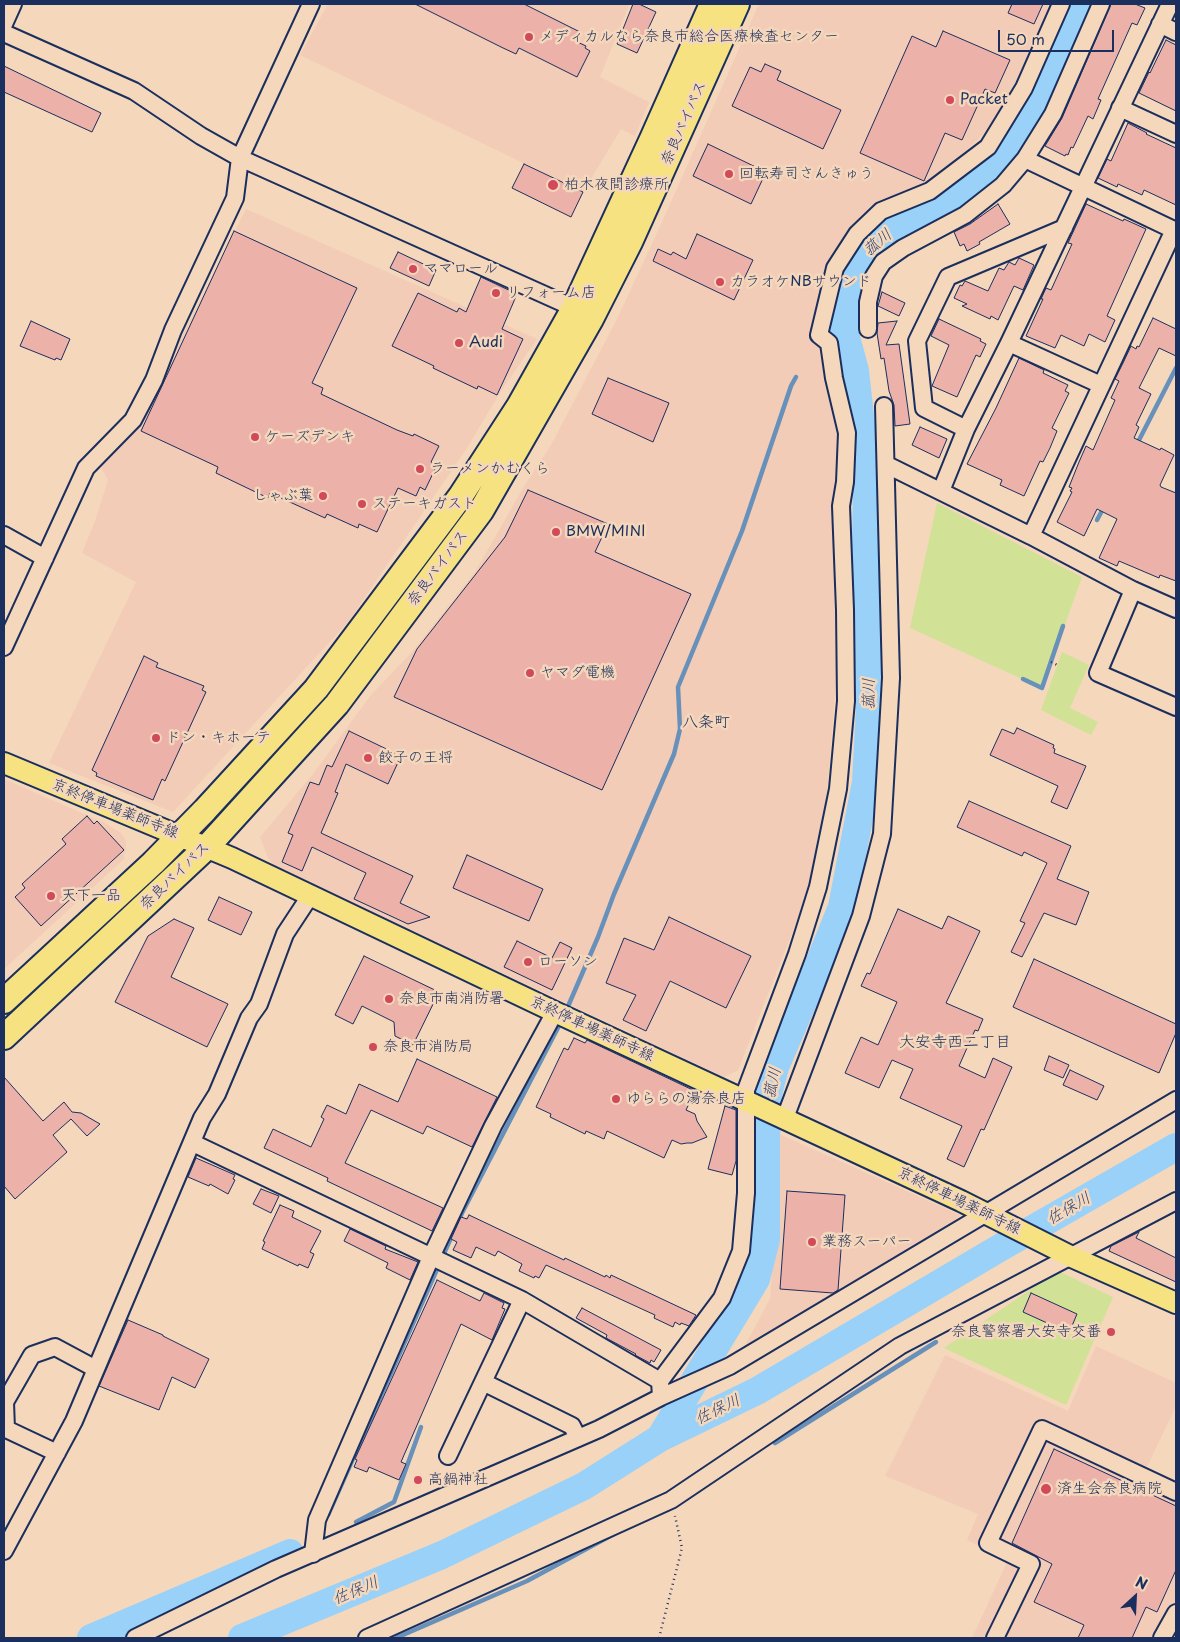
<!DOCTYPE html>
<html>
<head>
<meta charset="utf-8">
<style>
  body { margin:0 }
  #map { position:relative; width:1180px; height:1642px; overflow:hidden; background:#f5d7bb; font-family:"Playpen Sans",sans-serif }
  canvas { display:block }
  .frame { position:absolute; inset:0; border:5px solid #1b2f5e; pointer-events:none }
  .north { position:absolute; left:1110px; top:1572px; width:50px; height:50px; -webkit-text-stroke:4px #f5d7bb; paint-order:stroke; rotate:25deg; font-size:14px; font-weight:700; line-height:20px; text-align:center; color:#1b2f5e }
  .north::after { content:''; display:block; margin:auto; width:18px; height:22px; background:#1b2f5e; clip-path:polygon(50% 0,100% 100%,50% 72%,0 100%) }
  .scale { position:absolute; left:998px; top:30px; width:116px; height:22px; box-sizing:border-box; border:2px solid #1b2f5e; border-top:0; padding-left:6px; font-size:15px; line-height:18px; white-space:nowrap; color:#1b2f5e; -webkit-text-stroke:4px #f5d7bb; paint-order:stroke }
</style>
</head>
<body>
<div id="map">
<canvas width="1180" height="1642"></canvas>
<div class="frame"></div>
<div class="north">N</div>
<div class="scale">50 m</div>
</div>
<script>
const g = document.querySelector('canvas').getContext('2d');
g.lineJoin = 'round';
function fillPath(path, color) {
  g.fillStyle = color;
  g.fill(path, 'evenodd');
}
function toPath(rows) {
  const path = new Path2D();
  for (const r of rows) {
    path.moveTo(r[0], r[1]);
    for (let i = 2; i < r.length; i += 2) path.lineTo(r[i], r[i + 1]);
  }
  return path;
}
function stroke(path, color, width, dash) {
  g.strokeStyle = color;
  g.lineWidth = width;
  g.lineCap = dash ? 'butt' : 'round';
  g.setLineDash(dash || []);
  g.stroke(path);
}
function label(font, color, halo, rows, align = 'center') {
  g.font = font + ' "Playpen Sans","Klee One",sans-serif';
  g.lineWidth = 5;
  g.setLineDash([]);
  g.textBaseline = 'middle';
  g.strokeStyle = halo;
  g.fillStyle = color;
  for (const [text, x, y, turn = 0] of rows) {
    g.save();
    g.translate(x, y);
    g.rotate((+turn || 0) * Math.PI / 180);
    g.textAlign = isNaN(turn) ? turn : align;
    if (halo) g.strokeText(text, 0, 0);
    g.fillText(text, 0, 0);
    g.restore();
  }
}
fillPath(toPath([
  [328,4,628,4,629,5,600,77,649,102,635,136,621,129,583,192,300,55],
  [759,4,1052,4,1017,81,991,127,937,178,884,202,828,265,811,338,823,347,838,420,833,508,836,682,825,817,805,900,738,1070,724,1077,276,867,268,858,260,837,313,774,371,695,413,651,475,572,526,483,551,445,617,319,663,220],
  [246,209,537,339,501,391,465,451,348,622,173,812,49,763,136,582,82,553,95,521,108,480,98,462,136,427],
  [4,779,105,823,121,833,126,841,126,847,125,853,123,855,125,858,4,969],
  [777,1133,960,1215,943,1230,742,1351,770,1299,777,1210],
  [1096,1346,1176,1383,1176,1406,1146,1469,1176,1482,1176,1638,972,1638,1008,1560,967,1540,978,1514,885,1476,945,1355,1068,1411]
]), '#f2ccb6');
fillPath(toPath([
  [937,503,1082,577,1042,688,910,628],
  [1062,652,1089,665,1070,708,1098,722,1091,735,1041,710],
  [1058,1271,1113,1297,1066,1405,944,1348]
]), '#d1e296');
stroke(toPath([
  [1137,444,1176,368],
  [1097,520,1104,507],
  [1023,679,1042,688,1063,626],
  [566,1011,598,937,614,894,674,754,680,729,678,687,742,531,791,386,796,377],
  [775,1443,936,1342],
  [328,1515,462,1213,562,1020],
  [356,1522,394,1502,421,1427],
  [396,1638,527,1581,614,1534]
]), '#6790bb', 4.5);
stroke(toPath([
  [660,1438,756,1279,766,1239,766,1137,768,1094,775,1067,814,976,842,907,866,782,870,707,866,546,867,478,855,371,844,330,848,283,864,252,896,228,965,189,1005,151,1032,114,1079,4],
  [91,1638,290,1553],
  [242,1638,442,1555,584,1486,660,1438,757,1391,1003,1246,1176,1147]
]), '#9ad1f9', 28);
const building = toPath([
  [415,4,524,4,580,32,575,41,586,46,585,48,590,51,577,77,519,48,516,54,501,47,415,4],
  [633,4,639,4,656,12,637,53,617,44,633,4],
  [1012,4,1043,4,1034,24,1008,13,1012,4],
  [1111,4,1135,4,1145,8,1137,25,1132,23,1098,99,1101,100,1093,119,1088,116,1073,148,1071,147,1068,155,1066,154,1065,156,1045,146,1062,118,1111,4],
  [943,31,1010,60,995,93,985,89,962,140,945,133,924,181,860,153,912,36,936,47,943,31],
  [1166,40,1176,45,1176,111,1139,93,1149,72,1150,73,1166,40],
  [765,64,781,71,777,80,841,110,823,149,732,106,750,67,761,72,765,64],
  [4,66,101,113,92,132,4,92,4,66],
  [1128,123,1147,133,1146,134,1176,148,1176,205,1144,190,1142,195,1118,184,1117,187,1098,178,1107,159,1111,161,1128,123],
  [708,144,766,172,751,204,693,176,708,144],
  [524,164,583,192,571,217,512,188,524,164],
  [998,204,1010,224,979,242,980,244,967,251,964,244,960,246,954,232,970,224,998,204],
  [1086,204,1123,221,1124,219,1146,229,1107,316,1115,320,1105,342,1089,334,1084,346,1061,335,1055,348,1026,336,1043,299,1041,299,1046,288,1051,290,1072,244,1068,243,1086,204],
  [234,231,357,288,312,383,323,388,321,394,397,430,413,436,414,434,439,446,431,462,437,465,425,490,420,487,416,496,398,488,377,532,359,524,358,528,327,514,325,518,270,493,268,498,216,473,218,467,141,431,234,231],
  [697,234,753,260,734,300,653,261,658,249,671,255,673,252,686,259,697,234],
  [398,252,436,270,429,286,390,268,398,252],
  [1019,258,1034,265,1023,290,1014,286,998,320,991,316,990,319,962,306,967,304,954,298,960,285,962,286,965,281,988,291,999,268,1004,270,1009,262,1015,265,1019,258],
  [481,277,517,294,502,329,523,339,497,395,478,386,477,389,433,368,434,366,392,346,418,293,457,312,459,308,466,312,481,277],
  [882,292,905,303,899,316,878,306,882,292],
  [1153,318,1176,329,1176,356,1159,348,1139,388,1151,394,1136,425,1139,427,1134,438,1160,450,1161,448,1174,455,1160,485,1161,487,1176,493,1176,581,1160,575,1159,578,1119,561,1117,566,1099,558,1117,519,1097,509,1084,536,1057,522,1072,492,1070,491,1072,488,1069,487,1079,462,1086,446,1093,450,1115,400,1111,398,1119,381,1115,379,1123,363,1131,346,1136,349,1137,346,1139,347,1153,318],
  [939,319,981,339,980,341,986,344,980,357,976,355,957,397,932,386,949,345,931,336,939,319],
  [31,321,70,339,61,360,56,358,55,360,20,346,31,321],
  [897,321,886,345,899,344,910,424,895,426,894,405,889,391,884,358,881,359,877,333,878,323,897,321],
  [1019,358,1044,370,1043,373,1068,385,1065,391,1069,393,1052,428,1057,431,1050,448,1043,462,1040,461,1024,496,1000,485,1002,480,967,464,996,408,1019,358],
  [608,378,669,403,653,442,592,414,608,378],
  [920,427,947,439,939,458,912,445,920,427],
  [528,490,608,524,595,552,691,594,602,790,394,697,417,649,505,537,528,490],
  [144,656,158,663,156,667,204,686,202,690,206,692,165,781,162,779,153,800,96,776,97,773,92,770,144,656],
  [1017,728,1054,745,1053,748,1055,749,1054,753,1086,766,1067,809,1051,802,1058,786,990,755,1002,729,1014,734,1017,728],
  [349,731,401,756,388,784,346,764,335,792,338,793,321,833,413,876,400,903,430,917,408,924,354,899,366,873,312,847,302,871,282,862,293,835,288,833,310,782,319,785,327,765,332,767,349,731],
  [969,801,1071,846,1057,879,1089,892,1076,925,1044,913,1022,957,1011,952,1025,923,1020,921,1047,863,1024,852,1022,856,957,827,969,801],
  [87,816,94,824,97,821,124,850,41,926,15,897,25,888,22,884,66,844,62,839,87,816],
  [467,855,543,889,529,921,453,888,467,855],
  [219,897,252,912,241,935,208,920,219,897],
  [898,909,942,929,948,916,980,931,946,1003,983,1019,978,1031,975,1030,959,1066,985,1078,993,1058,1012,1067,984,1130,981,1129,964,1167,947,1159,962,1126,900,1098,913,1069,892,1060,879,1088,845,1073,861,1037,878,1045,897,1002,861,986,867,973,870,974,898,909],
  [669,917,751,956,726,1008,670,981,646,1031,623,1020,636,995,606,983,624,938,654,950,669,917],
  [174,919,194,928,171,977,228,1004,207,1047,115,1002,148,936,174,919],
  [517,941,552,958,560,942,572,948,552,990,504,967,517,941],
  [364,956,439,992,413,1045,395,1036,394,1022,362,1006,353,1024,335,1015,364,956],
  [1034,959,1176,1024,1176,1033,1159,1073,1013,1007,1034,959],
  [574,1038,585,1043,587,1040,695,1091,686,1110,695,1114,697,1121,707,1137,692,1143,687,1143,681,1144,672,1140,664,1158,607,1131,604,1139,586,1131,585,1134,550,1117,551,1114,536,1107,564,1048,568,1050,574,1038],
  [1049,1056,1069,1065,1063,1078,1044,1070,1049,1056],
  [417,1059,497,1097,472,1147,427,1126,423,1134,371,1110,345,1163,443,1208,432,1231,327,1181,328,1178,264,1148,273,1129,311,1147,324,1119,321,1117,327,1105,346,1114,359,1084,398,1102,417,1059],
  [1070,1070,1104,1086,1097,1100,1063,1085,1070,1070],
  [4,1077,43,1121,64,1102,72,1112,81,1113,100,1124,87,1136,71,1119,53,1135,67,1152,15,1199,4,1186,4,1077],
  [725,1106,736,1110,736,1161,732,1175,708,1169,725,1106],
  [196,1158,235,1175,233,1179,235,1180,228,1194,210,1184,209,1186,188,1177,196,1158],
  [261,1189,279,1196,271,1213,253,1204,261,1189],
  [787,1191,845,1195,838,1290,833,1293,780,1289,787,1191],
  [280,1205,294,1211,292,1217,321,1231,310,1252,314,1254,308,1268,299,1264,298,1266,262,1249,265,1242,263,1241,280,1205],
  [469,1215,564,1260,565,1258,605,1277,606,1275,610,1278,611,1275,696,1315,689,1326,681,1323,680,1325,675,1322,673,1327,654,1318,655,1315,546,1265,539,1278,535,1276,534,1278,519,1271,522,1264,498,1251,495,1256,476,1247,471,1258,453,1250,457,1242,451,1239,461,1217,467,1219,469,1215],
  [350,1229,386,1246,385,1249,418,1262,410,1280,386,1268,388,1263,344,1241,350,1229],
  [1139,1232,1136,1238,1176,1258,1176,1282,1109,1251,1111,1246,1139,1232],
  [437,1280,480,1301,484,1293,504,1303,502,1308,505,1309,492,1340,461,1324,401,1462,406,1464,399,1480,369,1467,367,1472,354,1467,357,1460,355,1459,437,1280],
  [1031,1293,1077,1314,1069,1333,1023,1312,1031,1293],
  [582,1308,661,1350,654,1362,651,1360,650,1363,635,1355,636,1354,606,1338,607,1335,576,1318,582,1308],
  [128,1320,163,1335,163,1336,209,1359,195,1388,172,1377,159,1410,99,1386,128,1320],
  [1054,1449,1176,1506,1176,1570,1157,1612,1146,1607,1132,1638,1078,1638,1084,1625,1034,1602,1052,1564,1012,1543,1054,1449]
]);
fillPath(building, '#ecb1a9');
stroke(building, '#1b2f5e', 1);
const minor = toPath([
  [4,24,13,4],
  [1160,24,1176,32],
  [4,33,134,91,201,136,240,158,574,308],
  [1120,108,1176,134],
  [1025,159,1176,231],
  [868,329,868,302,874,276,883,262,903,248,965,215,1003,185,1025,159,1053,114,1101,4],
  [1009,343,1101,385],
  [966,429,924,408,917,341,948,277,1064,228],
  [887,465,1031,536,1133,590,1176,609],
  [941,491,966,429,1009,343,1170,4],
  [4,535,45,558],
  [1031,536,1174,230],
  [1133,590,1098,673,1176,707],
  [4,647,86,468,133,420,154,380,173,330,235,198,240,158,311,4],
  [785,1118,861,916,882,834,891,678,884,406],
  [193,1143,522,1300,660,1381],
  [522,1300,483,1382,572,1426,578,1438],
  [661,1397,660,1381,722,1298,741,1251,746,1193,746,1090,797,954,818,887,838,789,846,701,845,610,841,506,845,482,847,433,834,378,829,343,819,335,835,268,857,234,881,211,930,191,988,147,1024,88,1061,4],
  [4,1428,57,1453],
  [6,1429,5,1402,32,1355,55,1347,96,1369],
  [448,1456,483,1382],
  [4,1551,74,1421,202,1118,217,1094,249,1018,259,1004,285,934,310,896],
  [313,1554,317,1520,431,1257,493,1126,555,1012],
  [135,1638,276,1569,599,1429,661,1397,730,1366,1176,1100],
  [367,1638,671,1500,900,1346,1176,1201],
  [995,1638,1031,1564,988,1543,1042,1429,1176,1492],
  [1162,1638,1176,1613]
]);
const major = toPath([
  [4,763,232,858,555,1012,961,1201,1072,1257,1176,1303]
]);
const highway = toPath([
  [4,1001,153,863,205,810,316,689,460,497,519,406,574,308,652,139,712,4],
  [4,1037,207,847,337,704,481,511,591,319,630,242,737,4]
]);
stroke(minor, '#1b2f5e', 20);
stroke(major, '#1b2f5e', 24);
stroke(highway, '#1b2f5e', 28);
stroke(toPath([
  [1051,662,1057,665],
  [659,1638,682,1548,675,1516]
]), '#1b2f5e', 2.5, [1, 4]);
stroke(minor, '#f5d7bb', 16);
stroke(major, '#f7e281', 20);
stroke(highway, '#f7e281', 24);
for (const [x, y, r, color] of [
  [529,37,5,"#d1495b"],
  [950,100,5,"#d1495b"],
  [729,174,5,"#d1495b"],
  [553,185,6,"#d1495b"],
  [413,269,5,"#d1495b"],
  [720,282,5,"#d1495b"],
  [496,293,5,"#d1495b"],
  [459,343,5,"#d1495b"],
  [255,437,5,"#d1495b"],
  [420,469,5,"#d1495b"],
  [323,496,5,"#d1495b"],
  [362,504,5,"#d1495b"],
  [556,532,5,"#d1495b"],
  [530,673,5,"#d1495b"],
  [156,738,5,"#d1495b"],
  [368,758,5,"#d1495b"],
  [51,896,5,"#d1495b"],
  [528,962,5,"#d1495b"],
  [389,999,5,"#d1495b"],
  [373,1047,5,"#d1495b"],
  [616,1099,5,"#d1495b"],
  [812,1242,5,"#d1495b"],
  [1111,1332,5,"#d1495b"],
  [418,1480,5,"#d1495b"],
  [1046,1489,6,"#d1495b"]
]) {
  const dot = new Path2D();
  dot.arc(x, y, r, 0, 2 * Math.PI);
  g.fillStyle = color;
  g.fill(dot);
  stroke(dot, '#f5d7bb', 2);
}
label('15px', '#1b2f5e', '#f5d7bb', [
  ["メディカルなら奈良市総合医療検査センター",539,37],
  ["Packet",960,100],
  ["回転寿司さんきゅう",739,174],
  ["柏木夜間診療所",564,185],
  ["ママロール",423,269],
  ["カラオケNBサウンド",730,282],
  ["リフォーム店",506,293],
  ["Audi",469,343],
  ["ケーズデンキ",265,437],
  ["ラーメンかむくら",430,469],
  ["しゃぶ葉",313,496,"right"],
  ["ステーキガスト",372,504],
  ["BMW/MINI",566,532],
  ["ヤマダ電機",540,673],
  ["ドン・キホーテ",166,738],
  ["餃子の王将",378,758],
  ["天下一品",61,896],
  ["ローソン",538,962],
  ["奈良市南消防署",399,999],
  ["奈良市消防局",383,1047],
  ["ゆららの湯奈良店",626,1099],
  ["業務スーパー",822,1242],
  ["奈良警察署大安寺交番",1101,1332,"right"],
  ["高鍋神社",428,1480],
  ["済生会奈良病院",1057,1489]
], 'left');
label('15px', '#1b2f5e', '#f5d7bb', [
  ["奈良バイパス",684,123,-66],
  ["奈良バイパス",438,568,-53],
  ["京終停車場薬師寺線",115,809,22],
  ["奈良バイパス",175,876,-44],
  ["京終停車場薬師寺線",592,1029,25],
  ["京終停車場薬師寺線",959,1201,26]
]);
label('italic 16px', '#2e4775', '#f5d7bb', [
  ["菰川",878,243,-40],
  ["菰川",870,694,-90],
  ["菰川",773,1083,-78],
  ["佐保川",1069,1209,-30],
  ["佐保川",718,1410,-26],
  ["佐保川",356,1591,-23]
]);
label('16px', '#1b2f5e', '#f5d7bb', [
  ["八条町",706,723],
  ["大安寺西二丁目",955,1043]
]);
</script>
</body>
</html>
